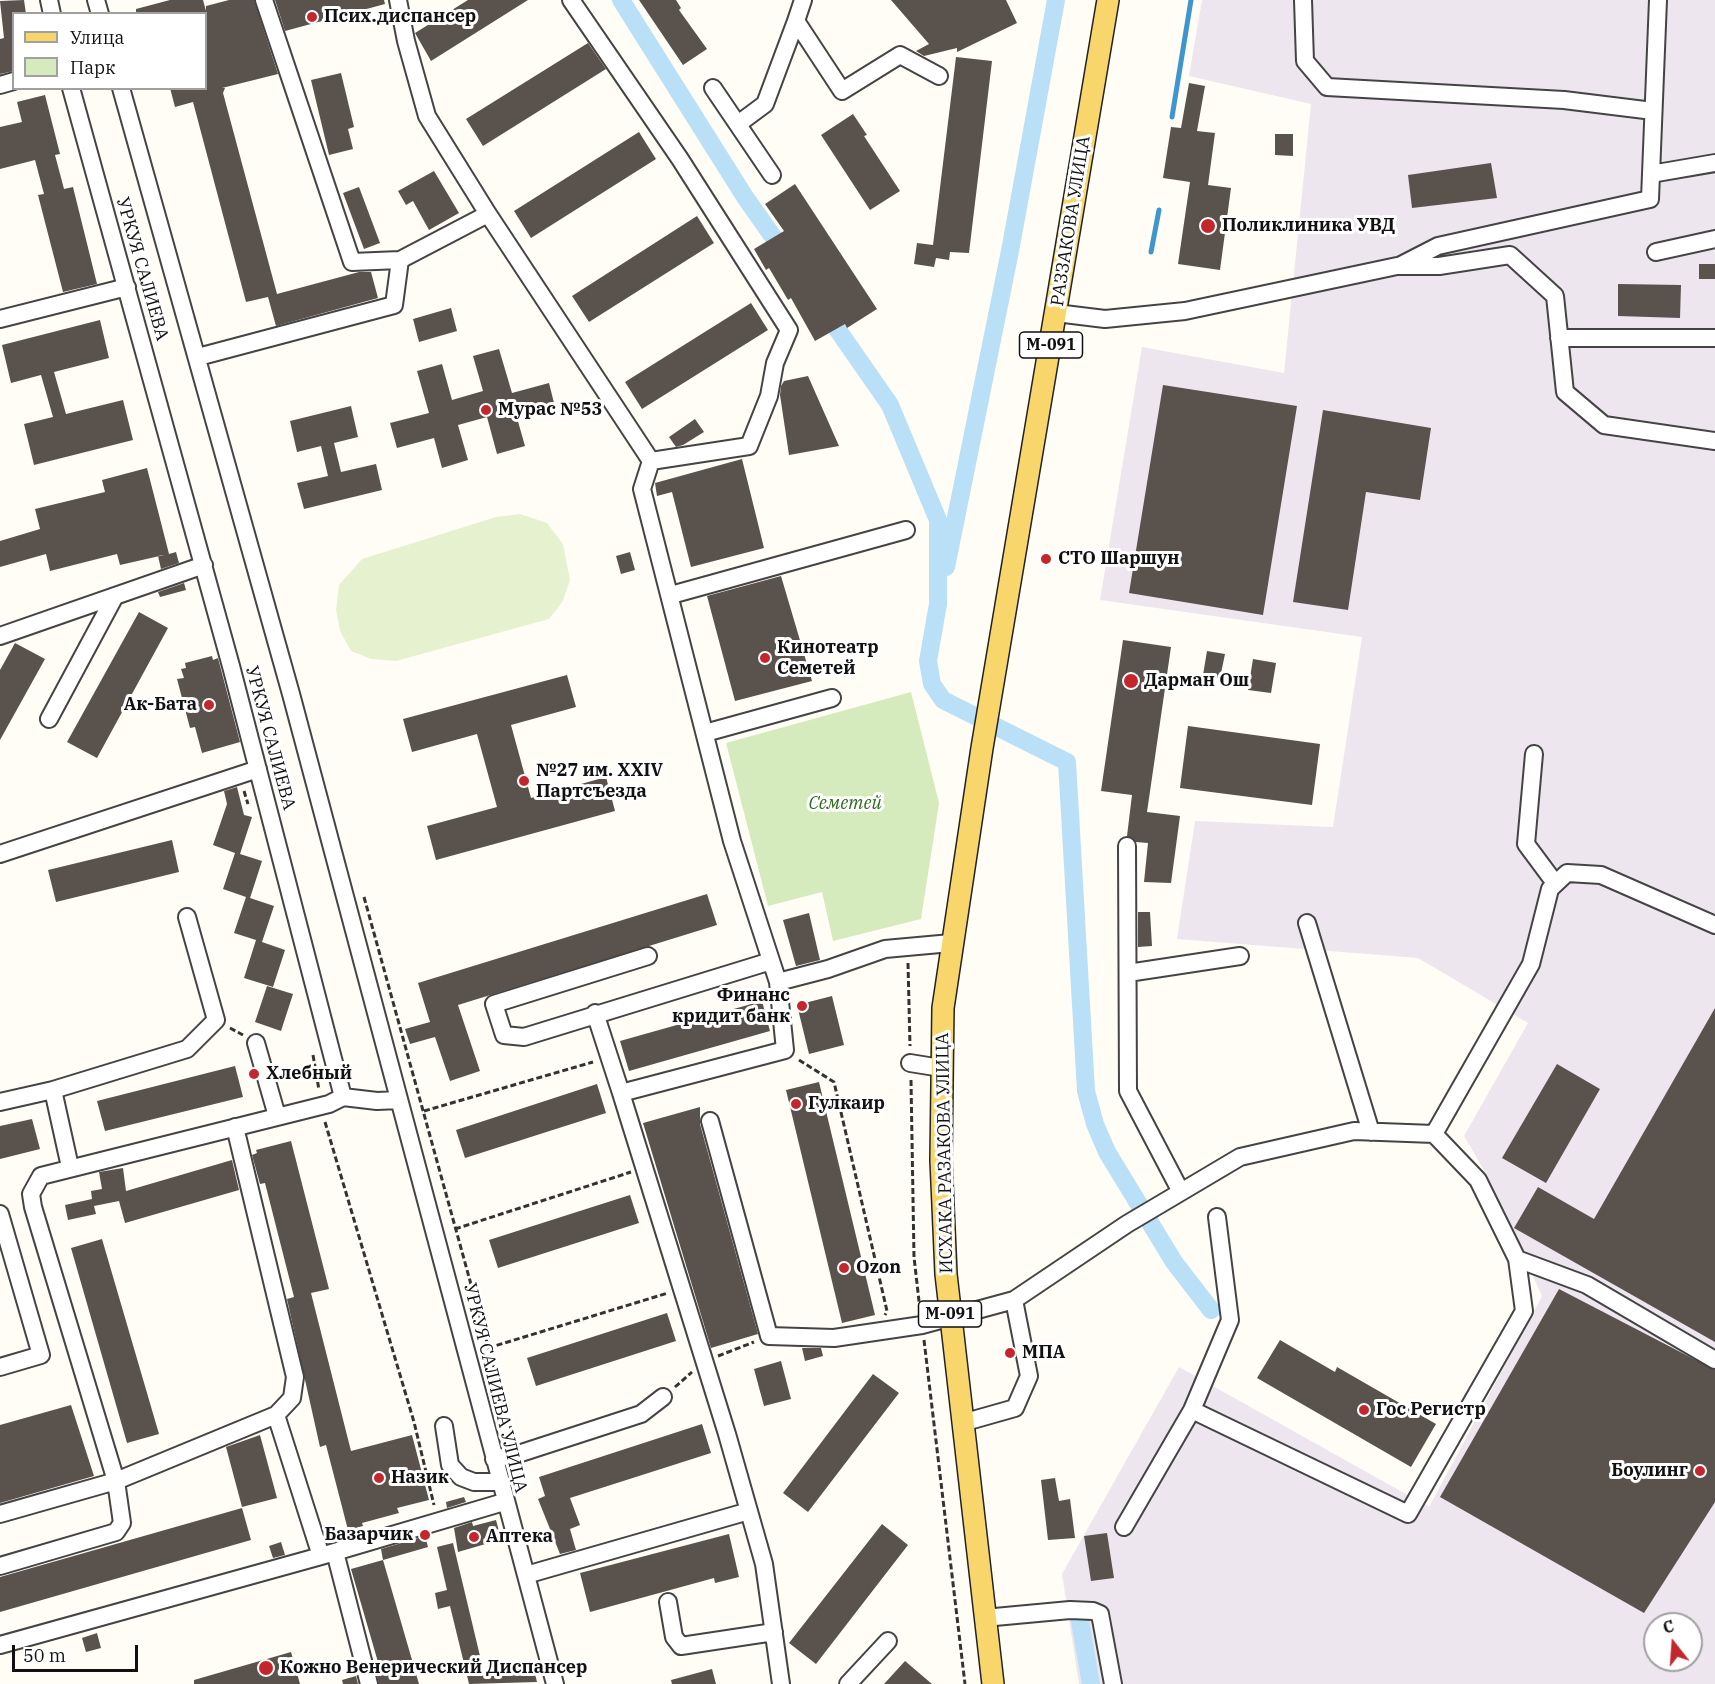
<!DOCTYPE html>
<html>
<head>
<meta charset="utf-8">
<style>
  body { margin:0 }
  #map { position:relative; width:1715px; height:1684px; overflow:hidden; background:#fffdf5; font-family:"IBM Plex Serif",serif }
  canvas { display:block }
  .legend { position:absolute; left:12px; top:12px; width:195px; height:78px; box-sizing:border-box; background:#fff; border:2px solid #a0a0a0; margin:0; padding:8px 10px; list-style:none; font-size:18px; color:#111 }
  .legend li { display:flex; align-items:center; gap:12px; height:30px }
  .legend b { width:30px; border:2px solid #a0a0a0 }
  .north { position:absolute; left:1643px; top:1612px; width:60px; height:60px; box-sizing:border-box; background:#fff; border:2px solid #a0a0a0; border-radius:50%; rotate:343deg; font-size:16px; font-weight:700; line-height:24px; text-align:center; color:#111 }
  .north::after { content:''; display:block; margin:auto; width:21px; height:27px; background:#c4262e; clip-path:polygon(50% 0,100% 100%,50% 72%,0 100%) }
  .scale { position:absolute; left:12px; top:1645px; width:126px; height:27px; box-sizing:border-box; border:3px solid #111; border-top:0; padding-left:8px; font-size:18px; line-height:21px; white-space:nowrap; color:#111; -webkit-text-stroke:4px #fff; paint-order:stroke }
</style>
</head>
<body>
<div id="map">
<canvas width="1715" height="1684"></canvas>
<ul class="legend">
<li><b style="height:8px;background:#f9d66b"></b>Улица</li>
<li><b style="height:16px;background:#d5ebbd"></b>Парк</li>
</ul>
<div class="north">С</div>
<div class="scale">50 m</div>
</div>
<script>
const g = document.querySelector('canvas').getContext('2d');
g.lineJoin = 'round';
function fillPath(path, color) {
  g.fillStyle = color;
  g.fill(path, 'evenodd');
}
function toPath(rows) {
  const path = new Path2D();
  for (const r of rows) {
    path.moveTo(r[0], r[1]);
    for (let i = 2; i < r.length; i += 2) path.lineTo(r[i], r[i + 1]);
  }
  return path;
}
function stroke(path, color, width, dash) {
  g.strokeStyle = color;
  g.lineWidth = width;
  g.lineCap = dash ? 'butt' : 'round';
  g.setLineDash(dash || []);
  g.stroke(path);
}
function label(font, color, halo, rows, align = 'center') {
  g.font = font + ' "IBM Plex Serif",serif';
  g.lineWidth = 6;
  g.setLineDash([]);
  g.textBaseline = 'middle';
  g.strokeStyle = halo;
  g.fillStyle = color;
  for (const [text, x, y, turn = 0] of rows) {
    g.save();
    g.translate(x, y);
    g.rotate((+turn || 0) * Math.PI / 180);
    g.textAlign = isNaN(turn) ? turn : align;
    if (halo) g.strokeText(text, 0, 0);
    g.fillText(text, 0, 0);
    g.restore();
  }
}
fillPath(toPath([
  [1202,0,1715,0,1715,1684,1079,1684,1062,1574,1179,1367,1429,1507,1542,1296,1485,1172,1464,1136,1528,1023,1418,958,1177,939,1195,821,1333,827,1362,637,1100,600,1142,347,1284,373,1311,104,1189,76],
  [1655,1624,1691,1624,1691,1660,1655,1660]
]), '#eee6ef');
fillPath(toPath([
  [911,692,939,803,921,919,833,941,822,892,768,906,726,743]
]), '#d5ebbd');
fillPath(toPath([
  [520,514,547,523,563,544,570,580,563,601,549,619,396,661,371,659,351,651,340,631,336,610,339,585,362,559,496,517]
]), '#e6f2cf');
stroke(toPath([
  [1172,117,1191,0],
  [1151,252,1159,210]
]), '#3f96cf', 5);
stroke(toPath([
  [621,0,745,197,788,258],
  [824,310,890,405,938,520,938,604,928,661,932,684,943,700,1067,762,1086,1091,1095,1124,1107,1152,1174,1262,1211,1310],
  [946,567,1010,251,1056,0],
  [1080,1621,1091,1684]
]), '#b9e0f7', 18);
fillPath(toPath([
  [24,0,26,14,14,14,14,71,0,74,0,39,4,38,0,1],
  [170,0,203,0,206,11,206,6,229,0,254,0,278,74,222,88,225,88,223,93,277,294,359,272,371,272,378,298,276,326,268,297,246,302,193,102,175,107,170,88,206,88,206,14,136,14,136,9],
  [275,0,384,0,385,4,285,31],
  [468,0,528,0,431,61,415,33],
  [639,0,676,0,681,8,679,10,707,49,683,65],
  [891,0,1006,0,1017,23,957,52,957,48,924,56,916,51,929,44],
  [588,43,606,69,483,146,466,119],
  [956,57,992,61,969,253,950,252,949,260,936,258,934,267,914,264,917,243,933,245],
  [341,73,354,127,348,129,353,149,329,155,311,80],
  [1189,83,1205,86,1197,131,1215,133,1208,185,1231,188,1220,270,1178,264,1190,182,1163,178,1171,127,1181,128],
  [45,95,60,154,55,155,64,189,73,187,97,284,63,292,38,195,44,194,35,160,0,169,0,127,22,122,17,102],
  [853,114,867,135,864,136,900,191,870,210,821,135],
  [639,132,656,159,531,238,514,211],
  [1275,134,1293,134,1293,156,1275,155],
  [1491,163,1497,198,1412,208,1408,175],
  [434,171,459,213,429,230,413,201,406,205,398,191],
  [795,184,877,309,847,328,845,324,815,341,791,298,788,300,769,268,766,270,754,249,784,231,765,204],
  [359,187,380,243,364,249,343,193],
  [697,216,714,243,589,322,572,296],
  [1699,264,1715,264,1715,279,1699,279],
  [1618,284,1681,285,1680,318,1618,316],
  [751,303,768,330,642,409,625,382],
  [451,308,457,331,419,342,413,319],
  [100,320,109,358,54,372,66,414,123,400,133,440,34,465,24,424,53,417,41,375,11,383,2,345],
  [499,349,512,393,549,383,555,407,517,418,525,446,497,454,487,417,458,425,468,460,442,468,434,438,397,448,390,423,429,413,417,371,442,364,452,400,483,391,473,356],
  [808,376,839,446,789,455,780,395,781,386,784,381],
  [1163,385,1297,406,1263,615,1129,593],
  [351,406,358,437,334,443,341,472,376,464,382,490,304,509,297,483,328,476,321,446,297,452,290,421],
  [1323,410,1431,428,1420,500,1366,492,1348,610,1293,602],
  [695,419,704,432,683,445,676,447,669,437],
  [742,459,764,548,691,567,672,492,657,496,655,483],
  [147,468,169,554,176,552,179,563,161,569,158,556,164,555,120,565,117,554,50,571,46,554,0,567,0,541,40,529,35,509,105,492,102,480],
  [630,552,635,570,621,574,616,556],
  [781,576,812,681,735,701,707,596],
  [184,583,186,590,160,597,158,592],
  [139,612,168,628,97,758,67,742],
  [1123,640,1171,647,1147,812,1180,816,1171,883,1144,882,1148,843,1136,842,1127,836,1132,795,1101,791],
  [15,643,45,659,0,740,0,670],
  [1207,651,1225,654,1220,678,1203,675],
  [212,656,213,660,218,658,240,742,202,753,195,727,190,728,177,679,184,678,181,669,186,668,185,663],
  [1253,659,1276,663,1271,693,1248,690],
  [567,675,576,707,511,725,531,798,606,777,615,811,436,860,427,826,497,807,477,734,412,752,403,719],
  [1188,726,1320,744,1312,805,1180,788],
  [237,787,244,815,252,817,240,854,262,861,250,898,274,906,262,942,285,950,273,987,244,978,256,940,234,933,246,897,223,889,235,853,213,845,227,804,224,791],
  [172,840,179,872,56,902,48,870],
  [707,894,717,925,458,1005,480,1071,450,1081,435,1037,410,1044,405,1029,430,1022,418,983],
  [1138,912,1150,912,1152,946,1138,947],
  [809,913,820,960,796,966,783,920],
  [267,986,293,994,281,1031,255,1022],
  [832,996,844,1045,809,1054,797,1005],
  [762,1001,770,1031,629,1071,620,1041],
  [1715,1008,1715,1342,1514,1228,1538,1187,1594,1219],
  [1557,1064,1600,1089,1546,1183,1502,1158],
  [235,1066,243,1097,105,1131,97,1101],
  [819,1082,875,1315,842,1323,786,1090],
  [597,1084,606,1113,465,1158,456,1130],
  [700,1107,700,1124,758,1334,711,1348,643,1123],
  [32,1119,40,1149,0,1159,0,1126],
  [291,1141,329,1289,311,1293,351,1451,412,1435,429,1500,397,1508,399,1513,362,1523,363,1526,348,1530,326,1445,320,1447,287,1299,294,1297,265,1183,260,1184,252,1155,257,1153,256,1150],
  [232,1160,239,1190,125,1223,119,1201,94,1206,96,1214,68,1220,65,1205,92,1199,91,1191,102,1189,99,1172,123,1168,126,1191],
  [630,1195,639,1223,498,1268,489,1240],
  [102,1239,159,1434,127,1443,71,1248],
  [1559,1289,1715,1370,1715,1502,1644,1613,1440,1497],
  [667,1313,676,1341,536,1386,527,1358],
  [1280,1340,1335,1372,1337,1367,1436,1424,1411,1467,1257,1378],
  [802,1348,821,1348,823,1356,805,1361],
  [781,1361,791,1399,764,1406,754,1369],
  [873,1374,899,1393,808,1512,783,1493],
  [71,1405,94,1476,0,1503,0,1425],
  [702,1424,711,1453,570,1498,580,1525,570,1529,576,1550,560,1554,538,1499,545,1496,539,1477],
  [260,1435,277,1498,242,1507,226,1447],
  [1055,1478,1059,1501,1070,1499,1075,1538,1048,1540,1041,1480],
  [464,1497,466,1502,447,1508,446,1502],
  [242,1508,251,1540,0,1612,0,1577],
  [496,1520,500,1535,488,1538,489,1543,458,1552,454,1528,472,1522,473,1526],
  [882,1524,908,1545,816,1664,789,1643],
  [1107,1533,1114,1578,1091,1581,1084,1536],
  [729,1534,739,1577,715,1583,714,1578,590,1612,580,1573],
  [425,1536,428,1547,383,1560,381,1549],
  [281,1542,285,1555,273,1558,269,1546],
  [453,1543,485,1677,533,1666,537,1682,469,1684,450,1606,438,1609,435,1593,447,1590,437,1547],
  [383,1560,419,1684,379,1684,376,1671,380,1669,351,1569],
  [97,1633,101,1648,86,1652,82,1638],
  [291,1652,300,1684,194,1684,194,1680],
  [905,1661,932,1684,884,1684],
  [712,1669,716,1684,672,1684,671,1680],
  [356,1676,358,1684,343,1684,342,1680]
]), '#5a524d');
const minor = toPath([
  [49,0,52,14],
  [96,0,100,14],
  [264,0,352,262,400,260],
  [398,0,406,41,427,116,488,214,651,461,749,446,769,396,775,363,789,330,680,159,571,0],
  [803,0,796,21,842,91,900,55,939,76],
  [1303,0,1305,61,1327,87,1564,100,1653,111],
  [0,85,14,81],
  [71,88,231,666,343,1097],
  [121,88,291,694,555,1684],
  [713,88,772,175],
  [738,124,765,104,796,21],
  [1651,174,1715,163],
  [1656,252,1715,239],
  [1401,265,1438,246,1650,199,1658,0],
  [1056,313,1105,319,1185,311,1397,266,1439,266,1510,255,1555,296,1565,392,1604,425,1715,441],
  [0,319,127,287],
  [1559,338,1715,338],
  [198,357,394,305,400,260,488,214],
  [671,595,906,530],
  [0,636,204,565],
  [49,719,115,596],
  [705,733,832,698],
  [1534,754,1526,844,1555,883],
  [1127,846,1128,1091,1181,1192],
  [0,854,258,769],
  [1307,923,1371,1132],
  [648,956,494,1004,504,1035,524,1037,771,961],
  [1128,973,1240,956],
  [778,982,828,969,885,949,951,943],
  [595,1013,621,1093,785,1050,778,982,732,841,642,489,651,461],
  [256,1043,277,1116],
  [910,1063,941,1068],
  [621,1093,727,1434,764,1564,781,1684],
  [343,1097,377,1101,399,1100],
  [0,1102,53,1090],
  [710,1121,769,1336,834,1338,922,1325,1014,1300,1127,1224,1240,1157,1354,1131,1434,1134,1478,1180,1517,1259,1524,1311,1408,1514,1192,1410],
  [1434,1134,1531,964,1550,889,1567,873,1601,875,1715,925],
  [70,1167,53,1090,187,1049,216,1020,187,917],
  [0,1214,41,1355,0,1367],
  [1517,1259,1587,1285,1715,1360],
  [276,1415,321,1556],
  [962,1423,1015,1408,1029,1376,1014,1300],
  [444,1426,450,1465,461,1477,474,1482,499,1482],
  [494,1459,518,1454,641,1414,663,1397],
  [0,1514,116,1481,276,1415,292,1398,295,1377,235,1127],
  [1124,1527,1192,1410,1230,1320,1217,1217],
  [335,1552,369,1684],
  [0,1566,116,1532,122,1523,116,1481,33,1207,31,1194,41,1176,329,1104,343,1097],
  [526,1575,749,1511],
  [668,1602,674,1637,681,1646,774,1632],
  [984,1618,1070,1610,1093,1611,1100,1614,1113,1684],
  [0,1645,321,1556,504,1502],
  [848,1684,888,1641]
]);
const major = toPath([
  [993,1684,946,1274,941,1160,943,1008,982,748,1108,0]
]);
stroke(minor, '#444', 20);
stroke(major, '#222', 24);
stroke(toPath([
  [244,791,248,804],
  [364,897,514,1440],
  [908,963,910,1046],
  [230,1028,243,1035],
  [313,1055,319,1090],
  [799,1060,834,1082,887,1311,885,1315],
  [911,1080,914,1257,920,1310],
  [424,1111,593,1062],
  [325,1122,414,1422,434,1505],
  [455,1229,631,1172],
  [924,1340,965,1684],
  [488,1348,668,1293],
  [718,1356,754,1342],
  [675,1387,692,1372]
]), '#333', 3, [6, 3]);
stroke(minor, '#fff', 16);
stroke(major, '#f9d66b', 21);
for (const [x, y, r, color] of [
  [312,17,6,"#c4262e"],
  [1208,226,8,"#c4262e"],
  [486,410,6,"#c4262e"],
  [1046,559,6,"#c4262e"],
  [765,658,6,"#c4262e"],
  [1131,681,8,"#c4262e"],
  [209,705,6,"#c4262e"],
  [524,781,6,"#c4262e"],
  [802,1006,6,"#c4262e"],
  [254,1074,6,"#c4262e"],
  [796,1104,6,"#c4262e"],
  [844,1268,6,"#c4262e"],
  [1010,1353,6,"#c4262e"],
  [1364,1410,6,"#c4262e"],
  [1700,1471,6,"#c4262e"],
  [379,1478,6,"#c4262e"],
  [425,1535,6,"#c4262e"],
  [474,1537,6,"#c4262e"],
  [266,1668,8,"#c4262e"]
]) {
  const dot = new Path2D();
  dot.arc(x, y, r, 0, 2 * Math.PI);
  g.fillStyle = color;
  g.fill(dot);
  stroke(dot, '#fff', 2);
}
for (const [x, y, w] of [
  [1051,345,63],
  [950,1314,63]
]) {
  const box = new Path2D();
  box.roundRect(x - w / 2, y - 13, w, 26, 4.5);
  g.fillStyle = '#fff';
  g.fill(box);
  stroke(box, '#111', 1.5);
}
label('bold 16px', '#111', null, [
  ["М-091",1051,345],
  ["М-091",950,1314]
]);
label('bold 18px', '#111', '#fff', [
  ["Псих.диспансер",324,17],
  ["Поликлиника УВД",1222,226],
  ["Мурас №53",498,410],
  ["СТО Шаршун",1058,559],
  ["Кинотеатр",777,648],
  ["Семетей",777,669],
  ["Дарман Ош",1144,681],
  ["Ак-Бата",197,705,"right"],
  ["№27 им. XXIV",536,771],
  ["Партсъезда",536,792],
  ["Финанс",790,996,"right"],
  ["кридит банк",790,1017,"right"],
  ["Хлебный",266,1074],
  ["Гулкаир",808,1104],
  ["Ozon",856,1268],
  ["МПА",1022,1353],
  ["Гос Регистр",1376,1410],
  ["Боулинг",1688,1471,"right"],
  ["Назик",391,1478],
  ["Базарчик",413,1535,"right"],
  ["Аптека",486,1537],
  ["Кожно Венерический Диспансер",280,1668]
], 'left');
label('18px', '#111', '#fff', [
  ["РАЗЗАКОВА УЛИЦА",1071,221,-81],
  ["УРКУЯ САЛИЕВА",142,269,74],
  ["УРКУЯ САЛИЕВА",270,738,75],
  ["ИСХАКА РАЗАКОВА УЛИЦА",945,1153,-91],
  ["УРКУЯ САЛИЕВА УЛИЦА",495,1388,76]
]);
label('italic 18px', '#2f6b1f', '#fff', [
  ["Семетей",845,804]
]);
</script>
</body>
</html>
